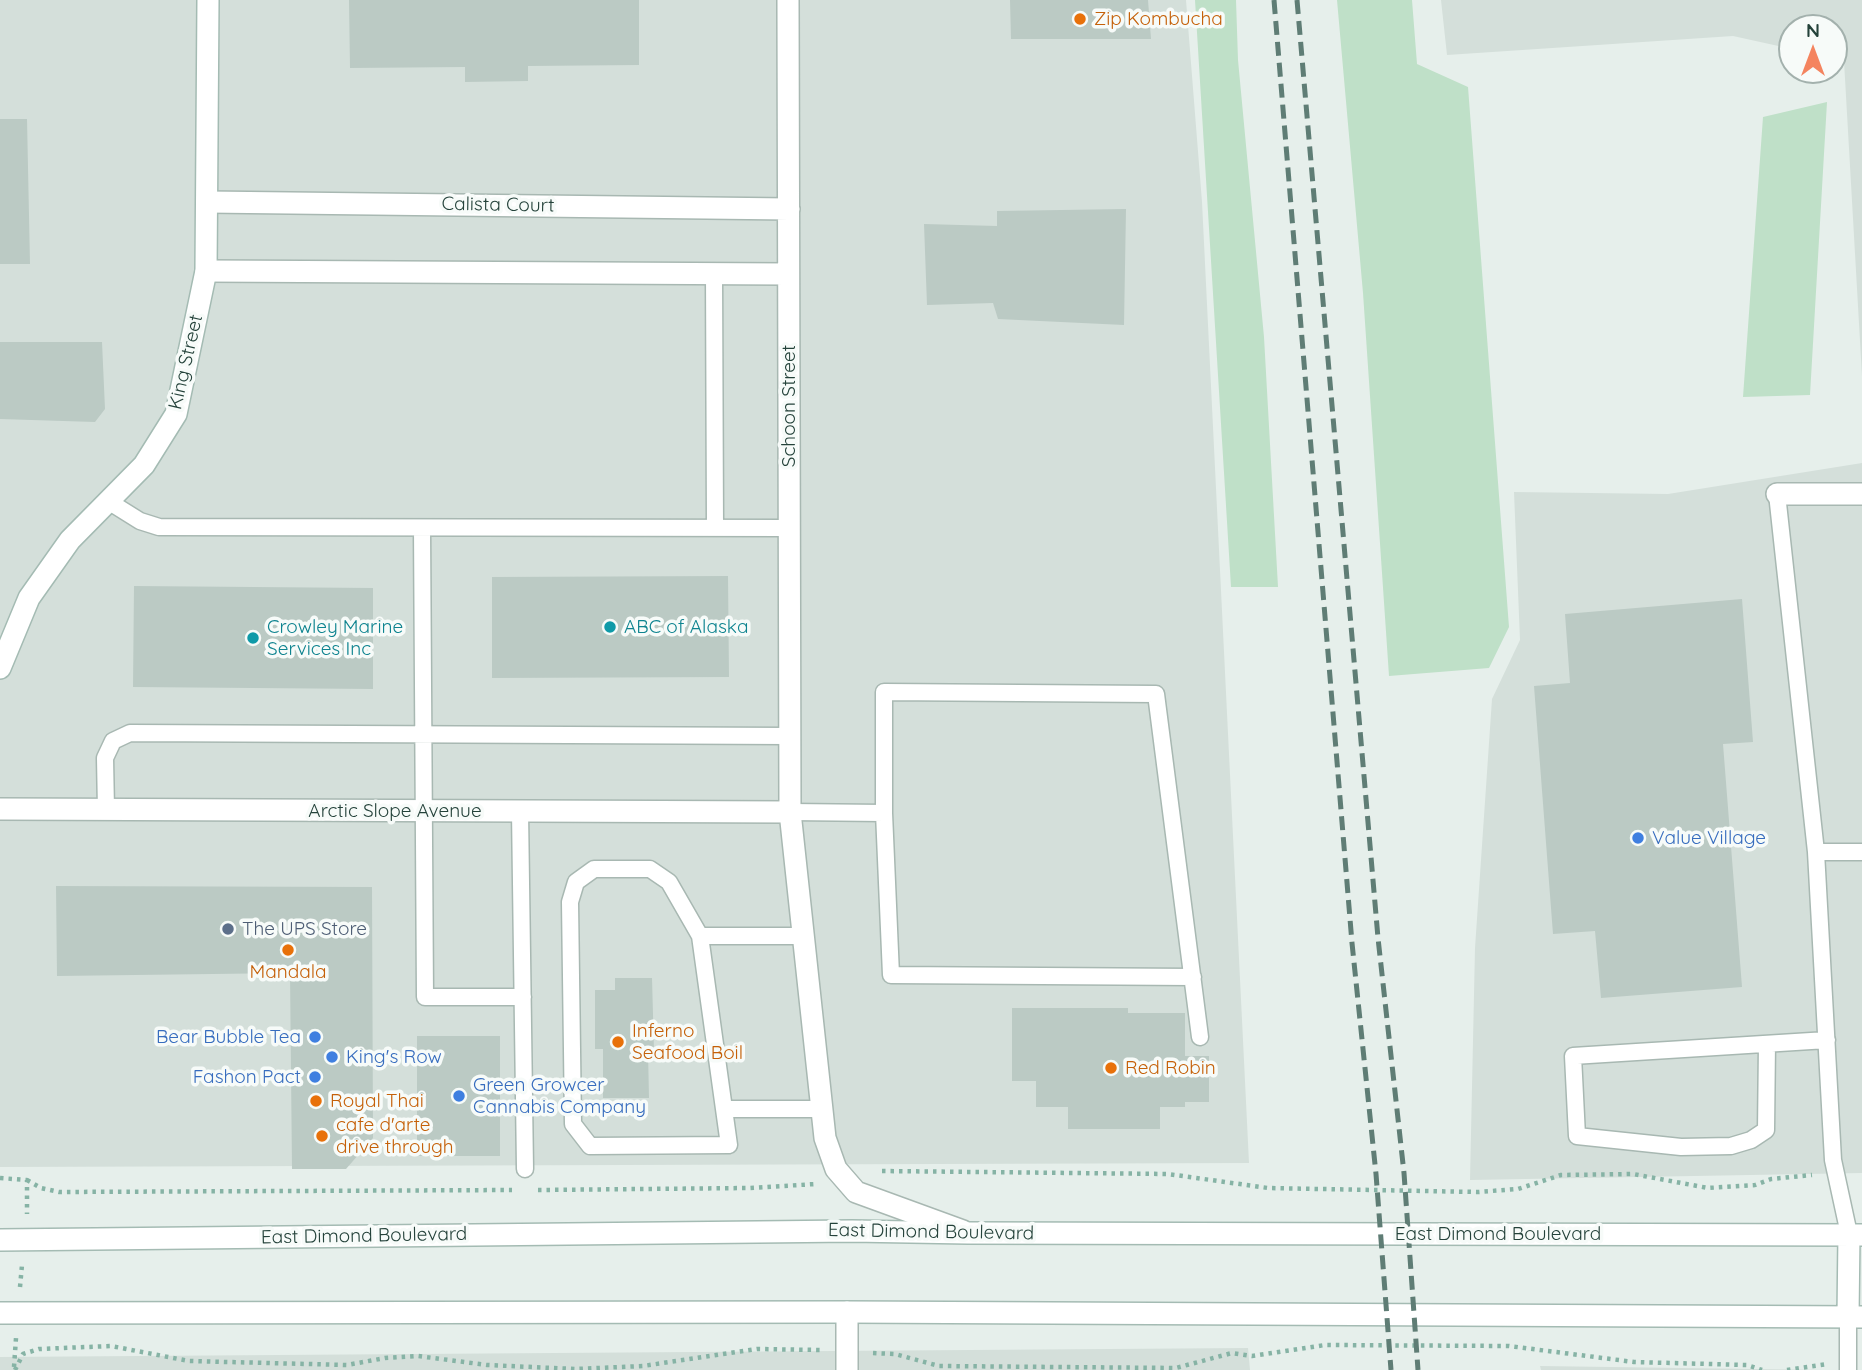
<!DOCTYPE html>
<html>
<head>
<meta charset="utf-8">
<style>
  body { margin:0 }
  #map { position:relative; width:1862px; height:1370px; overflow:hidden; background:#e6efeb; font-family:Quicksand,sans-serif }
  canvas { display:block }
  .north { position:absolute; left:1778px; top:14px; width:70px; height:70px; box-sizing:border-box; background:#f7fbf9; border:2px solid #a3b1ad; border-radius:50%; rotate:0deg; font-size:19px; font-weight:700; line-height:28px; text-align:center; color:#24423a }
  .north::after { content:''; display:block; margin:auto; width:24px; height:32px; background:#f4845f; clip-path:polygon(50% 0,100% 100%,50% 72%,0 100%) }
</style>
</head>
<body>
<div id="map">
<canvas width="1862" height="1370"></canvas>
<div class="north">N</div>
</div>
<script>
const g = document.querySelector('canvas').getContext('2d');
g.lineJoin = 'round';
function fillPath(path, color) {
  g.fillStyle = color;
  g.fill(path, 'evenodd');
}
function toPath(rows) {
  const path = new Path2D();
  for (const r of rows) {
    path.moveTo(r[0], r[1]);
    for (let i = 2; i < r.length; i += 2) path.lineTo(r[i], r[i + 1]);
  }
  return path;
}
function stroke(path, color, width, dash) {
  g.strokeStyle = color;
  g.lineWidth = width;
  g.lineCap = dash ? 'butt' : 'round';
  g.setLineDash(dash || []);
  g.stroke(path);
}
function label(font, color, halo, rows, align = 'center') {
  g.font = font + ' Quicksand,sans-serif';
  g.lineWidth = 7;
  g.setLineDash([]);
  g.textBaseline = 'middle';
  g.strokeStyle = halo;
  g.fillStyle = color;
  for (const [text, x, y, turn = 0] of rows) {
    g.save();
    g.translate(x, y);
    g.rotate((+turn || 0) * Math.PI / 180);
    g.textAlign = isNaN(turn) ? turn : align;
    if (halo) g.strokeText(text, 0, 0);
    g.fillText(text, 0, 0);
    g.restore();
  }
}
fillPath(toPath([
  [0,0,1186,0,1202,202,1249,1163,0,1167],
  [1441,0,1862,0,1862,376,1844,61,1834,58,1834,28,1792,28,1792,49,1733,36,1447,55],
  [1862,463,1862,1173,1470,1180,1475,948,1492,699,1520,640,1514,492,1668,494],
  [1248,1348,1250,1370,0,1370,0,1357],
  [1540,1366,1823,1370,1541,1370]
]), '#d4dfda');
fillPath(toPath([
  [1195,0,1236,0,1238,60,1264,337,1278,587,1231,587],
  [1337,0,1412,0,1417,64,1468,87,1509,627,1489,668,1389,676,1363,293],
  [1827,102,1810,395,1743,397,1763,117]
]), '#bfe0c8');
fillPath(toPath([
  [349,0,639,0,639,65,528,66,528,81,465,82,465,67,350,68],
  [1010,0,1148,0,1151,39,1011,39],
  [0,119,27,119,30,264,0,264],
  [1126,209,1124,325,998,319,993,303,927,305,924,224,997,226,997,211],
  [0,342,102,342,105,409,95,422,0,419],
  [728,576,729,677,492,678,492,577],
  [134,586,373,588,373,689,133,687],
  [1742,599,1753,742,1723,744,1742,987,1601,998,1595,931,1553,934,1534,686,1570,683,1565,614],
  [56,886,372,887,373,1138,346,1169,292,1169,290,973,57,976],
  [615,978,652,978,654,1051,648,1051,649,1098,603,1098,603,1049,595,1049,595,990,615,990],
  [1012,1008,1128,1008,1128,1013,1185,1013,1185,1056,1209,1056,1209,1102,1185,1102,1185,1107,1160,1107,1160,1129,1068,1129,1068,1107,1036,1107,1036,1081,1012,1081],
  [417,1036,500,1036,500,1156,417,1156]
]), '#bbcac4');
const lane = toPath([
  [714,273,715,528],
  [1777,494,1816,852,1833,1160,1849,1234],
  [108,501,140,521,159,527,789,528],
  [422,528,425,997,523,997],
  [106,810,105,758,113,741,130,733,789,736],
  [520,811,525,1169],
  [790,812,884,813,884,692,1156,694,1200,1037],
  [884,813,891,975,1193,977],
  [1816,852,1862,852],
  [594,869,650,869,669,882,700,936,729,1145,590,1146,573,1124,570,902,576,882,594,869],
  [700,936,803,936],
  [1767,1044,1766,1130,1751,1140,1731,1146,1681,1147,1577,1136,1573,1056,1827,1040],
  [724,1109,822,1109],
  [1848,1370,1848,1317]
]);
const street = toPath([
  [788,0,790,812,825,1138,836,1169,856,1192,963,1231],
  [207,202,789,209],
  [206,271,788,274],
  [1777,494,1862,494],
  [0,809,790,812],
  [847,1312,847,1370]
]);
const secondary = toPath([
  [0,668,29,598,70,540,144,465,176,414,206,271,208,0],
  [0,1240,852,1231,968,1233,1862,1235],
  [0,1313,847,1312,1862,1317],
  [1848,1317,1849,1234]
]);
stroke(lane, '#a8b8b2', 19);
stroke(street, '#a8b8b2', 24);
stroke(secondary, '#a4bbb3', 24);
stroke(toPath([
  [882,1171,1168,1174,1268,1188,1478,1192,1518,1189,1561,1175,1633,1174,1708,1188,1755,1185,1771,1179,1812,1175],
  [0,1178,27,1180,27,1214],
  [27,1180,41,1188,59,1192,512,1190],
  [538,1190,749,1188,816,1184],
  [20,1287,22,1265],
  [873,1353,895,1354,939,1366,1176,1368,1232,1353,1252,1356,1325,1345,1509,1346,1634,1362,1747,1365,1762,1370],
  [14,1367,16,1338],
  [15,1370,23,1354,39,1349,111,1346,189,1361,347,1365,385,1358,418,1356,487,1365,576,1369,643,1366,757,1349,822,1350],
  [1787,1370,1827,1364]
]), '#86b3a5', 4.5, [3.5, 5]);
stroke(lane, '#fff', 16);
stroke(street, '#fff', 21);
stroke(secondary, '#fff', 21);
stroke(toPath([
  [1274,0,1352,943,1376,1174,1391,1370],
  [1297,0,1378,938,1404,1173,1418,1370]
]), '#5f7d75', 5, [14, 7]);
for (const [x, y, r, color] of [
  [1080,19,7,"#e8710a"],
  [610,627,7,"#0f9aa8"],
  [253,638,7,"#0f9aa8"],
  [1638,838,7,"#3f7fe0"],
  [228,929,7,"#5c6f8a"],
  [288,950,7,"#e8710a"],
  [315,1037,7,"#3f7fe0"],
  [618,1042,7,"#e8710a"],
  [332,1057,7,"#3f7fe0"],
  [1111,1068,7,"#e8710a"],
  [315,1077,7,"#3f7fe0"],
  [459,1096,7,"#3f7fe0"],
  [316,1101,7,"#e8710a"],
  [322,1136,7,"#e8710a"]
]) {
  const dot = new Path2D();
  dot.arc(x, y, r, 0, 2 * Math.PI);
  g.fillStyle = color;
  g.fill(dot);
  stroke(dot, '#f7fbf9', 2.5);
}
label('19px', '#c56008', '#f7fbf9', [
  ["Zip Kombucha",1094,19],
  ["Mandala",288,972,"center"],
  ["Inferno",632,1031],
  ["Seafood Boil",632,1053],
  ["Red Robin",1125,1068],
  ["Royal Thai",330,1101],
  ["cafe d'arte",336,1125],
  ["drive through",336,1147]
], 'left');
label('19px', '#24423a', '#f7fbf9', [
  ["Calista Court",498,205,1],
  ["King Street",186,362,-77],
  ["Schoon Street",789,406,-90],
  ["Arctic Slope Avenue",395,811],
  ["East Dimond Boulevard",931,1232,1],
  ["East Dimond Boulevard",1498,1234],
  ["East Dimond Boulevard",364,1236,-1]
]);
label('19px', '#0d838f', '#f7fbf9', [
  ["Crowley Marine",267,627],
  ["Services Inc",267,649],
  ["ABC of Alaska",624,627]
], 'left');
label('19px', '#366cbe', '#f7fbf9', [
  ["Value Village",1652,838],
  ["Bear Bubble Tea",301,1037,"right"],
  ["King's Row",346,1057],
  ["Fashon Pact",301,1077,"right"],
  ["Green Growcer",473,1085],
  ["Cannabis Company",473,1107]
], 'left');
label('19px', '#4e5e75', '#f7fbf9', [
  ["The UPS Store",242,929]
], 'left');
</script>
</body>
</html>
